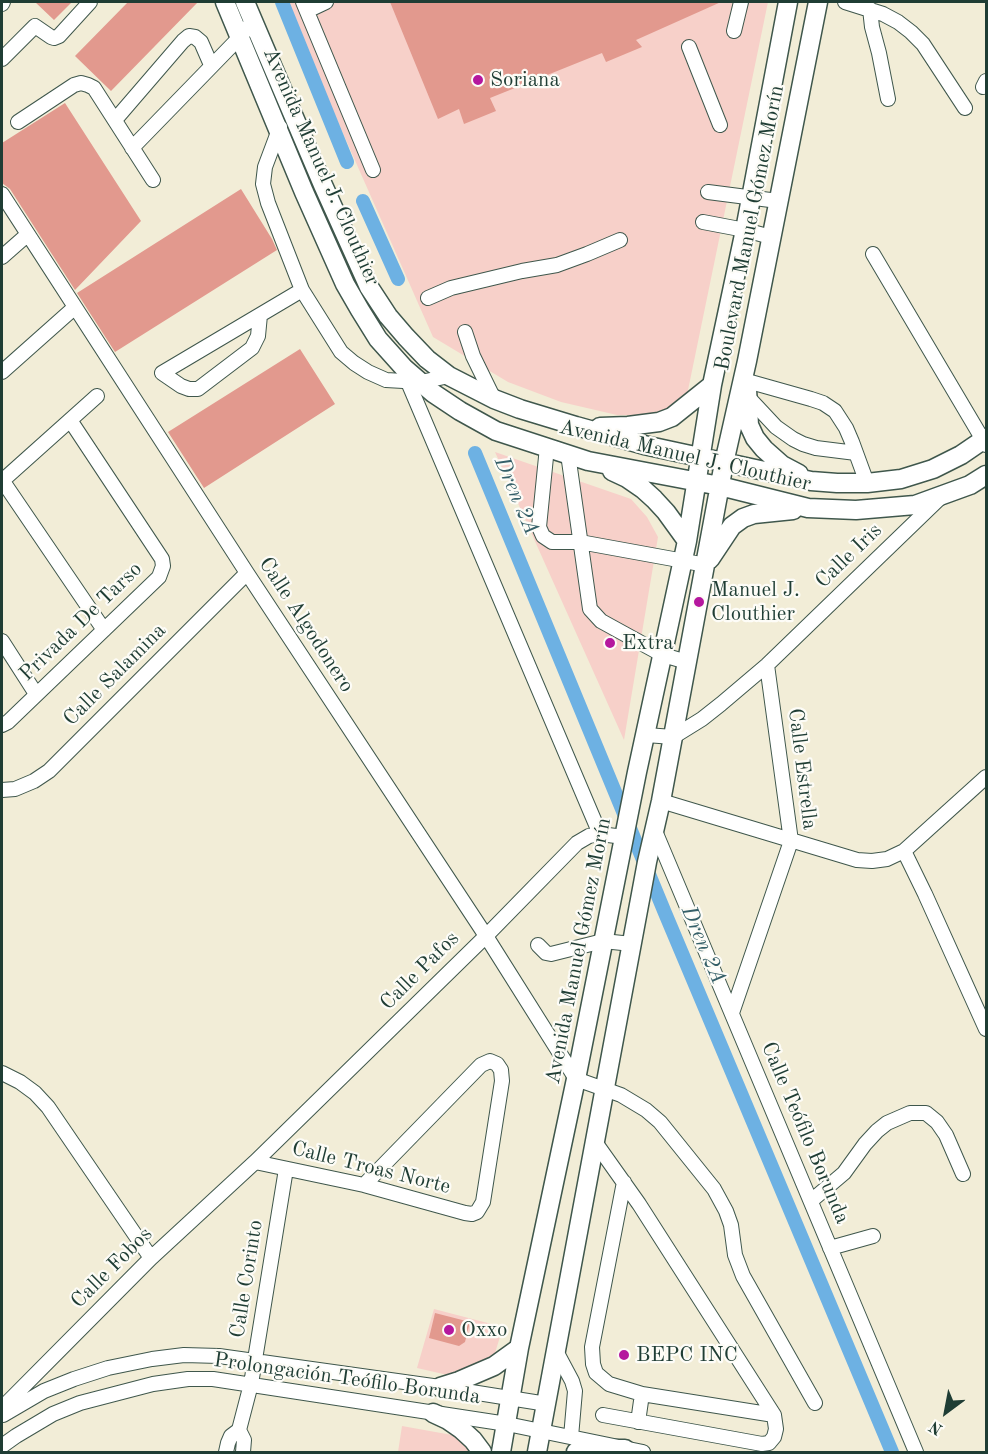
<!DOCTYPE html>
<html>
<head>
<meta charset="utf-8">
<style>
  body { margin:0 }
  #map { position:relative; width:988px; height:1454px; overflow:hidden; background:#f2edd7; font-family:"Old Standard TT",serif }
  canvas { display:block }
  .frame { position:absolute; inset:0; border:3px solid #1f3d34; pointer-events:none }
  .north { position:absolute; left:916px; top:1382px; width:60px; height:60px; -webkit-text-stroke:4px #fdfcf7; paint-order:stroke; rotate:212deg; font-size:16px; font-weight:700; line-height:24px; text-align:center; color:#1f3d34 }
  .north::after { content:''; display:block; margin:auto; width:21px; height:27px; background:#1f3d34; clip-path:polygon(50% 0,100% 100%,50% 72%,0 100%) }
</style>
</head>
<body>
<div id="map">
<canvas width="988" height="1454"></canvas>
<div class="frame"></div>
<div class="north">N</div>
</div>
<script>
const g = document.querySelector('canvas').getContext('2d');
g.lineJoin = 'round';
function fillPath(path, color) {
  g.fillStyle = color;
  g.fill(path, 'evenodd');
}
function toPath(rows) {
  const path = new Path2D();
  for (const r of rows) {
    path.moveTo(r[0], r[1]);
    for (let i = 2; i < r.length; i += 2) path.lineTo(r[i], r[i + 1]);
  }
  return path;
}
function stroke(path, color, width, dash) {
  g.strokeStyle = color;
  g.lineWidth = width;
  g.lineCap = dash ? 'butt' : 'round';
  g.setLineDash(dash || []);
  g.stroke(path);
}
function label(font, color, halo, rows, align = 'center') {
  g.font = font + ' "Old Standard TT",serif';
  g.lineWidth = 4.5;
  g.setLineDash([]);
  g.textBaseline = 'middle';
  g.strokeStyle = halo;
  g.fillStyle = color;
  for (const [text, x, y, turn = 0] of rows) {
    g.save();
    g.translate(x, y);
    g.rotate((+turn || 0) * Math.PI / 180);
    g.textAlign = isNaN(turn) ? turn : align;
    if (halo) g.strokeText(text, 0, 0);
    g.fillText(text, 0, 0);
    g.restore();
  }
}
fillPath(toPath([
  [285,2,768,2,687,395,666,411,649,415,617,415,561,402,508,382,433,337],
  [495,452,631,499,647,517,658,537,624,740],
  [434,1309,503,1327,495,1353,485,1365,452,1376,417,1368],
  [402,1426,452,1435,467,1446,471,1452,398,1452]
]), '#f7d0c9');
stroke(toPath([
  [282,2,347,162],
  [363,201,398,279],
  [475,453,665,913,892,1452]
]), '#6db1e3', 14);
fillPath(toPath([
  [35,2,72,2,54,20],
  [128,2,198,2,111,91,75,56],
  [390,2,721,2,636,40,642,47,606,62,602,53,490,98,496,111,464,124,459,109,438,119],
  [65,103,141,221,75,290,10,189,2,183,2,143],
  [241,189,272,239,277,250,115,352,77,293],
  [300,349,335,404,204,488,168,432],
  [435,1313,470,1322,465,1342,459,1346,429,1338]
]), '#e2998e');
const minor = toPath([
  [303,2,373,170],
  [845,2,883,14,898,22,911,32,923,44,965,108],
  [2,4,3,2],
  [870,9,872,27,879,53,888,99],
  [307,11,326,2],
  [734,31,741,2],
  [689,47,720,125],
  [2,59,35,26,51,37,54,38,59,36,90,2],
  [983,87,986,81],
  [115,120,183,41,189,36,195,37,201,42,211,65],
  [18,122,74,85,81,83,88,85,94,88,153,180],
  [280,127,265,167,263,184,268,203,302,290,341,352,354,363,368,372,386,380,421,382,449,376],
  [132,148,240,37,253,21],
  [708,192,778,201],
  [2,194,247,573,486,936,576,1079,621,1095,646,1110,660,1122,714,1189,726,1211,731,1225,735,1255,743,1276,815,1403],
  [703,222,745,230,771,237],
  [873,254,986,445],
  [2,257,27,235],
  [428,298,451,288,522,271,557,265,587,254,620,240],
  [260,315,258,336,252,348,198,389,189,389,181,386,162,373,302,290],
  [465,332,473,356,494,399],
  [2,372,74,308],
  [747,381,811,399,823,403,835,411,846,428,852,442,867,483],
  [408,382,600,834],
  [747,396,776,427,793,439,803,444,816,448,856,453],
  [547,447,539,527,543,536,552,542,580,542,706,565],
  [568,454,590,609,601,621,621,632,663,655,687,662],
  [2,480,104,630],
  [2,481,97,396],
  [2,641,36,694],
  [2,725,8,722,159,577,163,566,162,559,70,420],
  [646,735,673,737,702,719,721,704,767,665,941,497],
  [2,790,15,789,34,781,49,771,247,573],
  [661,801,857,860,872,861,887,859,904,851,986,777],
  [655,831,916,1452],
  [904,851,925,894,986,1029],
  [538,945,546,953,551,954,603,941,632,944],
  [732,1013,791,841,767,665],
  [2,1073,20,1082,35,1093,48,1107,151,1258],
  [595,1142,639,1204,774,1415,776,1429,774,1437,769,1443,762,1444,603,1415],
  [255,1162,364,1185,465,1213,472,1214,477,1212,483,1202,502,1081,501,1070,497,1064,490,1061,481,1065,364,1185],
  [624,1182,592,1347,593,1364,596,1373,609,1384,642,1394,774,1415],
  [811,1201,844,1173,865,1144,877,1131,887,1123,910,1113,926,1113,937,1122,946,1135,963,1174],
  [830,1248,873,1236],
  [556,1351,572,1381,575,1391,571,1437],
  [2,1408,151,1258,255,1162,486,936,577,843,589,836,600,834,624,837],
  [3,1415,44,1391,74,1379,108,1368,152,1359,184,1355,219,1356,440,1387,547,1404],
  [638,1422,642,1394],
  [239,1430,244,1440,243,1452],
  [2,1446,16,1436,53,1414,80,1403,153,1384,188,1379,213,1379,507,1424,643,1452],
  [226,1452,228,1443,231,1436,239,1430,251,1384,286,1169]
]);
const major = toPath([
  [225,2,304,192,345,284,360,310,378,339,404,368,433,393,460,411,496,431,588,461,720,486,808,508,856,510,915,505,970,485,986,475],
  [245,2,323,185,369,287,388,316,406,337,427,359,449,376,494,399,520,409,576,426,644,445,811,481,837,483,867,483,901,479,933,469,961,455,986,438],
  [747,389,749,425,755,438,764,449,782,465,799,474],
  [600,427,628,426,659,422,672,417,712,385],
  [612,471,627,478,643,489,654,499,666,512,687,541],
  [710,559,732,526,743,518,754,514,793,510],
  [440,1387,459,1381,494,1366,519,1348],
  [433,1413,448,1420,461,1429,473,1440,482,1452],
  [501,1452,519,1348,576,1079,637,772,687,541,712,385,745,230,788,2],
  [537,1452,647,862,661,801,724,463,747,361,818,2],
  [576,1452,601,1449,625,1449]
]);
stroke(minor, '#3f574c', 16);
stroke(major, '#3f574c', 21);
stroke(minor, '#fff', 14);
stroke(major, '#fff', 18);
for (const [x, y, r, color] of [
  [478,80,6,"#b5179e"],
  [699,602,6,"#b5179e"],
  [610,643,6,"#b5179e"],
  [449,1330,6,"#b5179e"],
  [624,1355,6,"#b5179e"]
]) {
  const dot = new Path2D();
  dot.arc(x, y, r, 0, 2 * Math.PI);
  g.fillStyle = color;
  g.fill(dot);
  stroke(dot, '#fdfcf7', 2);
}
label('21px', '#1f3d34', '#fdfcf7', [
  ["Soriana",490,80],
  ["Manuel J.",711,590],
  ["Clouthier",711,614],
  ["Extra",622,643],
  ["Oxxo",461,1330],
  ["BEPC INC",636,1355]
], 'left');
label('21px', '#1f3d34', '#fdfcf7', [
  ["Avenida Manuel J. Clouthier",321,167,66],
  ["Boulevard Manuel Gómez Morín",750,228,-79],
  ["Avenida Manuel J. Clouthier",685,456,13],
  ["Calle Iris",849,556,-44],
  ["Privada De Tarso",81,622,-44],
  ["Calle Algodonero",306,625,57],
  ["Calle Salamina",115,675,-45],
  ["Calle Estrella",802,769,83],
  ["Avenida Manuel Gómez Morín",579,951,-79],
  ["Calle Pafos",420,971,-45],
  ["Calle Teófilo Borunda",805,1133,67],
  ["Calle Troas Norte",371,1168,14],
  ["Calle Fobos",112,1268,-45],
  ["Calle Corinto",247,1279,-81],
  ["Prolongación Teófilo Borunda",347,1379,8]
]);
label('italic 22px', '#366069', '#fdfcf7', [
  ["Dren 2A",516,496,67],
  ["Dren 2A",703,945,67]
]);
</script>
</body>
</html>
